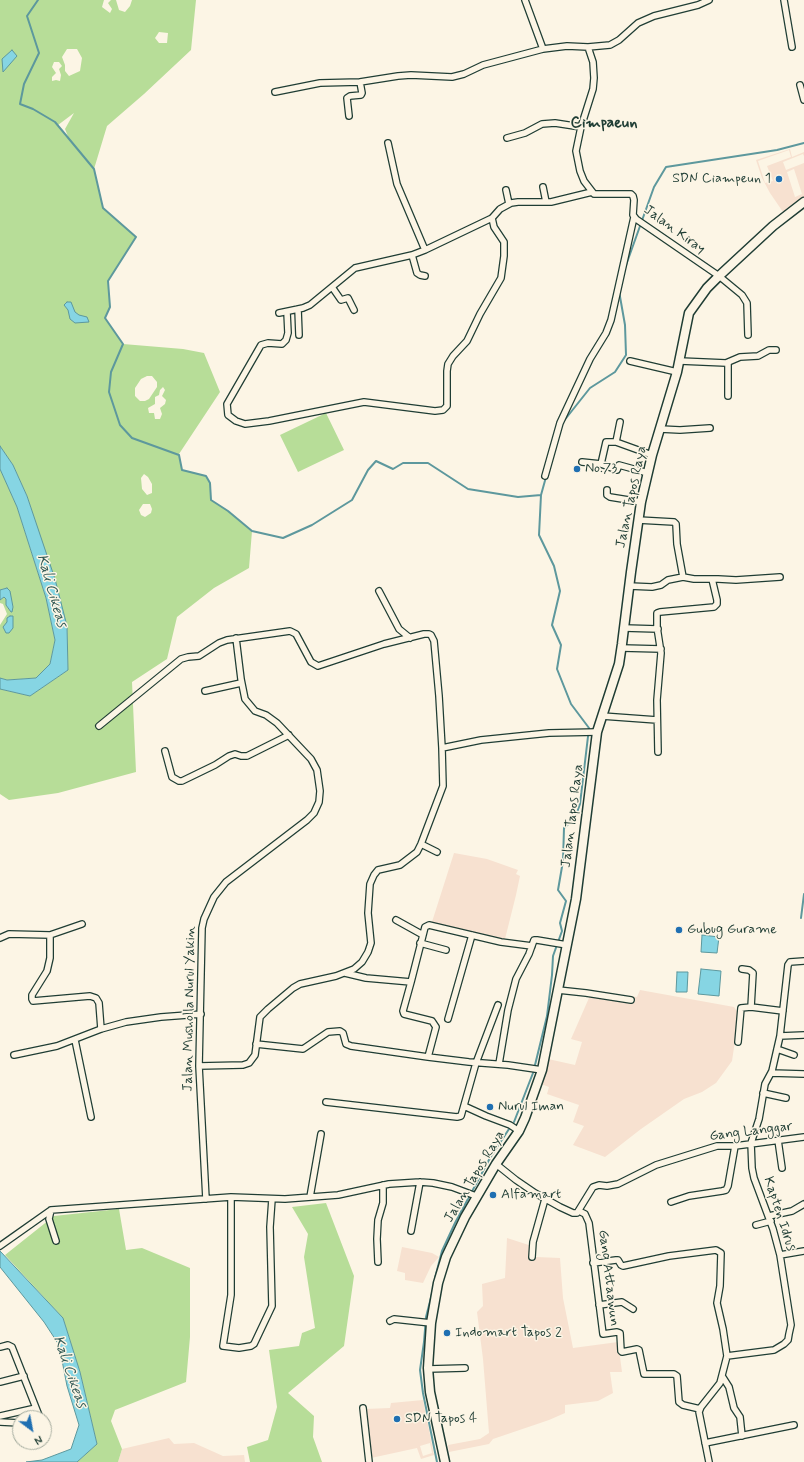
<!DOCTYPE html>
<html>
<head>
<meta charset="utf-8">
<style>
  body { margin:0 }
  #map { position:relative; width:804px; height:1462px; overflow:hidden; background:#fcf5e5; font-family:Mynerve,sans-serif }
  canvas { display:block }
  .north { position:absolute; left:12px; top:1410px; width:40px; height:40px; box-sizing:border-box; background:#fcf5e5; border:1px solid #a4ab9e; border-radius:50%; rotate:148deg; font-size:11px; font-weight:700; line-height:16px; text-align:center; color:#1f3d34 }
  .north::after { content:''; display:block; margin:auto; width:14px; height:18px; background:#1f6fb2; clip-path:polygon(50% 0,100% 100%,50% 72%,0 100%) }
</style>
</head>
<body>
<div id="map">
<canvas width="804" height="1462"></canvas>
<div class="north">N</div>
</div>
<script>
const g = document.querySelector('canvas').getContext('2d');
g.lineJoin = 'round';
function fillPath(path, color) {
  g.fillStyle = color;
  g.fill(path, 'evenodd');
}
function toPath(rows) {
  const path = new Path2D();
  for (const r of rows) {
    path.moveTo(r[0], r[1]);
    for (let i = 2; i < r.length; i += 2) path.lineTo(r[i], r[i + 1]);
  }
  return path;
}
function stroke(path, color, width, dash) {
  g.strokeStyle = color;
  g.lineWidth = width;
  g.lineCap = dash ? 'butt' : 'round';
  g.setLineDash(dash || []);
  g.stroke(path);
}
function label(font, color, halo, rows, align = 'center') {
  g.font = font + ' Mynerve,sans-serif';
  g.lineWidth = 3;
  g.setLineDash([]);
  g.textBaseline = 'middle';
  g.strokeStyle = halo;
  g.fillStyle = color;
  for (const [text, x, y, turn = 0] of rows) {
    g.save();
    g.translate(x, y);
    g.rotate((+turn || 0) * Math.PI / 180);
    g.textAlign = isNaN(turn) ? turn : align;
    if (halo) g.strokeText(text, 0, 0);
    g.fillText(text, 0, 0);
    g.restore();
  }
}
fillPath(toPath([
  [790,149,792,157,804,152,804,156,803,154,783,162,786,170,804,163,804,197,783,212,770,193,762,178,756,160],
  [789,150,791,157,767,166,773,181,765,183,758,161],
  [794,169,802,194,795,197,787,172],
  [454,853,487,859,518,870,516,874,520,876,516,895,504,943,431,925],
  [640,990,734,1007,739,1014,732,1061,716,1083,702,1092,684,1099,641,1129,605,1157,573,1145,584,1126,573,1122,579,1105,547,1094,549,1087,541,1084,548,1059,575,1065,582,1042,571,1039,592,991,637,997],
  [507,1238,535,1247,536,1257,560,1258,563,1298,573,1348,618,1342,622,1372,610,1372,613,1393,598,1401,565,1405,565,1413,549,1420,493,1439,489,1444,449,1452,448,1445,480,1439,489,1433,483,1359,477,1312,483,1306,482,1284,505,1278],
  [402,1247,432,1253,439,1257,431,1266,423,1283,405,1280,405,1273,397,1271],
  [423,1400,434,1455,421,1459,417,1448,371,1458,365,1409,390,1408,391,1403],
  [430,1443,432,1453,423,1456,420,1446],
  [169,1438,174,1444,194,1443,223,1456,244,1455,245,1462,118,1462,122,1449]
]), '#f7e1d0');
fillPath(toPath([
  [0,0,104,0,102,7,110,13,112,9,108,3,111,0,116,0,119,10,125,12,130,6,132,0,196,0,191,50,144,94,107,126,94,169,103,208,136,237,108,281,110,307,105,318,123,344,183,349,204,353,220,392,179,454,182,470,206,476,210,483,211,500,228,511,252,531,249,568,214,588,177,617,167,659,132,682,136,772,58,793,9,800,0,794,0,689,30,696,68,670,67,626,27,496,13,465,0,446],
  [159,32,168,33,167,43,159,43,155,38],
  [67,49,77,49,82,58,80,71,69,76,65,71,65,65,62,57],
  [54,62,59,62,62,66,59,69,61,75,60,81,56,80,52,81,52,77,56,73,52,67],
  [74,113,65,129,69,139,58,125],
  [147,376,152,376,157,382,157,387,149,399,145,401,140,401,135,396,135,388,141,379],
  [163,387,165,390,162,396,166,400,165,404,160,408,162,414,160,419,155,419,154,413,149,413,148,408,155,404,155,397,159,395,160,390],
  [144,474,148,477,152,484,152,493,147,495,142,489,141,478],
  [143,504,150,504,152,509,151,513,145,517,141,515,139,510],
  [326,413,344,450,298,472,280,435],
  [0,469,17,507,46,598,55,640,50,664,36,678,7,680,0,678,0,625,7,614,3,604,0,603,0,600,4,597,6,599,6,605,10,610,13,607,7,588,0,590],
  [326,1203,354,1276,344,1346,288,1393,314,1416,313,1437,322,1462,250,1462,247,1447,268,1440,277,1407,269,1350,299,1346,302,1333,315,1328,304,1257,308,1234,292,1207],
  [119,1209,126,1250,142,1248,190,1268,190,1337,186,1382,115,1410,111,1421,122,1449,118,1462,77,1462,97,1444,80,1372,63,1318,5,1255,54,1216]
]), '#b7dd98');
const water = toPath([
  [12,50,17,56,3,72,2,59,12,50],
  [67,302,71,302,75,312,79,315,87,317,89,322,75,323,70,319,68,310,64,305,67,302],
  [0,446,13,465,27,496,55,579,67,626,68,670,30,696,0,689,0,678,7,680,36,678,50,664,55,640,46,598,17,507,0,469,0,446],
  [7,588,10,591,13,607,12,612,11,612,6,605,6,599,4,597,0,600,0,590,7,588],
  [10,616,13,616,13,628,9,633,6,633,3,627,7,622,7,618,10,616],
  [702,935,719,937,717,953,701,952,702,935],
  [701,969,721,971,719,996,698,994,701,969],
  [677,972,688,972,687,992,676,992,677,972],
  [0,1251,63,1318,80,1372,97,1444,77,1462,26,1462,42,1460,71,1449,79,1425,67,1386,59,1345,44,1322,0,1267,0,1251]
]);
fillPath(water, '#86d5e3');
stroke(water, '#5d989d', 1);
stroke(toPath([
  [38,0,27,16,39,53,24,84,20,104,33,109,55,122,94,169,103,208,136,237,108,281,110,307,105,318,123,344,111,372,109,392,120,425,132,438,179,455,182,470,206,476,210,483,211,500,228,511,252,531,283,538,312,525,352,500,368,470,376,461,393,469,403,463,428,463,468,489,518,497,541,495],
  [625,268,654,187,666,167,777,150,804,143],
  [563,422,590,388,615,372,626,355,625,325,619,291],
  [801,918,804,894],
  [535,1065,547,1016,552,975,553,956,562,931,560,923,566,901,558,890,563,861,564,828,575,818,580,804,589,728,571,704,557,669,561,645,552,625,560,591,554,566,539,535,541,495,546,477],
  [514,1122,533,1073],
  [435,1278,442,1251,455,1223,490,1158,509,1129],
  [434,1286,426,1317,424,1342,420,1370,423,1393,437,1462]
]), '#5d989d', 2);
const street = toPath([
  [525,0,543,49],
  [784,0,792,47],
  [588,47,593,62,594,78,593,89,581,127,576,151,580,171,584,181,594,194,631,194,633,196,634,200,633,215,636,219,719,276,742,295,747,303,748,335],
  [800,85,804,100],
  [275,92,320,83,360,82,398,76,411,75,452,77,464,74,483,65,543,49,567,46,588,47,610,45,619,40,638,23,654,16,698,5,709,0],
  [349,116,347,98,350,96,361,95,362,93,360,82],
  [507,138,525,133,542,124,555,123,581,127],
  [388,143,397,184,425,250],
  [543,187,546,202],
  [506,190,509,204],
  [412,255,417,273,420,275,425,276],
  [332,287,341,300,348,298,354,310],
  [298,309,299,335],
  [287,312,288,333,286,340,282,344,268,343,261,345,227,404,228,415,236,421,245,424,269,421,364,402,435,411,443,410,447,406,447,371,448,364,453,356,467,341,480,314,501,278,504,256,504,242,494,227,492,218],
  [279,313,303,308,310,305,355,268,412,255,425,250,492,218,500,209,511,203,518,202,551,202,592,192],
  [630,361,677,372],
  [680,361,726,363,740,357,758,356,769,350,776,350],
  [728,363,728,396],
  [620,422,616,442,652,455],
  [660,429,680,430,710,428],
  [582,462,601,464,617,470,619,465,648,473],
  [601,464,606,442,616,442],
  [545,476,560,423,590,359,606,333,611,320,634,217],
  [607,490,607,495,610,497,641,502],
  [638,520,674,522,676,524,677,544,683,577],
  [629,586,652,587,661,585,668,580,683,577,694,579,718,579,736,580,780,577],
  [379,591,399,629,410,638],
  [624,628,658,629],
  [622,648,661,649],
  [205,691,241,683],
  [602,716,657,720],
  [99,726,181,659,188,657,199,656,219,643,227,640,290,631,296,634,311,662,318,666,384,644,424,634,429,634,431,635,434,641,439,696,442,748,481,740,549,733,597,732],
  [165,751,172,777,179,781,182,781,215,765,229,756,235,754,241,756,247,756,289,735],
  [658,752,657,700,661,653,657,627,657,613,660,612,714,607,717,604,717,600,712,579],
  [421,844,437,852],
  [82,924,50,935,50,958,47,971,32,995,32,999,33,1001,90,996,96,998,99,1003,101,1029],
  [423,935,425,927,429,925,501,942,532,946],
  [0,938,9,934,50,935],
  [420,943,446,950],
  [742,969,749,970,753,973,751,1007],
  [345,973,366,978,411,982,423,935,396,920],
  [411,982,403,1011,404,1014,432,1021,436,1027,428,1057],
  [558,990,586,993,631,1000],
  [448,1019,472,935],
  [780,1036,804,1035],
  [75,1040,91,1117],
  [738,1042,741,1008,751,1007,783,1011],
  [256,1044,303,1049,328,1032,340,1031,343,1033,346,1044,351,1046,428,1057,469,1062,508,1065,542,1070],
  [777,1049,794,1055],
  [14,1055,57,1046,101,1029,126,1022,161,1017,201,1014],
  [499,1064,508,1010,516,979,529,954,534,940,537,940,567,945],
  [199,1066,243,1065,249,1063,255,1055,260,1017,268,1009,293,988,300,984,336,976,354,969,362,962,368,952,371,943,368,913,370,884,374,875,378,870,400,865,417,852,421,844,443,786,442,748],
  [771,1073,804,1074],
  [763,1093,786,1098],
  [326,1102,457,1117,461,1116,476,1063,498,1005],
  [464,1106,486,1116,510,1125,519,1131],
  [778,1140,782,1168],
  [496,1164,516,1180,535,1193,560,1207,573,1213,577,1213,593,1187,599,1185,607,1186,618,1184,656,1165,717,1146,735,1146,804,1137],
  [231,1197,231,1295,223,1346,239,1348,251,1346,254,1344,272,1306,270,1227,272,1199],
  [310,1197,321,1134],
  [206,1199,199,1066,202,928,204,919,214,897,226,882,307,820,314,813,319,802,320,791,317,770,311,759,277,723,266,715,255,711,245,699,241,679,236,638],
  [671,1202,689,1196,722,1191,726,1190,728,1186,735,1146],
  [51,1210,49,1219,56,1241],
  [579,1211,585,1214,589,1223,603,1334,617,1332,620,1333,621,1351,622,1352,637,1349,639,1350,644,1374,674,1374,677,1376,679,1402,683,1405,700,1409],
  [769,1216,792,1211,804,1204],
  [756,1225,771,1221],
  [411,1231,420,1182],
  [0,1246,51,1210,231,1197,285,1199,338,1195,389,1184,420,1182,433,1183,452,1187,476,1196],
  [780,1255,804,1251],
  [532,1257,533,1242,545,1199],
  [378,1262,377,1239,378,1220,383,1203,383,1185],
  [593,1263,616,1260,618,1260,621,1265,623,1266,669,1256,716,1250,721,1253,720,1286,717,1303,723,1329,727,1356,720,1383,701,1407,699,1412,709,1462],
  [599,1305,622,1302,633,1309],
  [390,1321,394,1319,431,1323],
  [0,1347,8,1345,12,1347,40,1418],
  [727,1356,774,1350,784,1344,788,1340,789,1334,791,1325,780,1255,773,1229,754,1178,752,1168,751,1143,759,1119,765,1084,772,1071,780,1036,788,965,790,962,804,961],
  [428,1369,465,1368],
  [722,1376,729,1387,734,1408,740,1417,742,1436],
  [0,1382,24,1376],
  [363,1408,369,1462],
  [0,1416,36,1408],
  [0,1422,20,1423],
  [705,1443,794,1425]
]);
const secondary = toPath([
  [445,1462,430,1392,428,1368,431,1323,438,1283,446,1257,465,1217,496,1164,519,1131,525,1118,542,1070,576,899,597,732,619,664,622,644,631,572,641,502,652,455,677,372,689,313,707,288,719,276,773,226,804,202]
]);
stroke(street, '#1f3d34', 8);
stroke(secondary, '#1f3d34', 11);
stroke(street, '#fcf5e5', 5.5);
stroke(secondary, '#fcf5e5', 8);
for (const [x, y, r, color] of [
  [779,179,4,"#1f6fb2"],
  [577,469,4,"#1f6fb2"],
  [679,930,4,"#1f6fb2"],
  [490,1107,4,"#1f6fb2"],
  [493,1195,4,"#1f6fb2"],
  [447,1333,4,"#1f6fb2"],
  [397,1419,4,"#1f6fb2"]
]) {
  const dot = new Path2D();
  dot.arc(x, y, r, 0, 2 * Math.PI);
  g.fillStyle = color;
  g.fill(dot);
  stroke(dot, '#fcf5e5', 1.5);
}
label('14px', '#1f3d34', '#fcf5e5', [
  ["SDN Ciampeun 1",771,179,"right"],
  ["No.73",585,469],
  ["Gubug Gurame",687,930],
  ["Nurul Iman",498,1107],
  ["Alfamart",501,1195],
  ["Indomart Tapos 2",455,1333],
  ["SDN Tapos 4",405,1419]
], 'left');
label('14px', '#1f3d34', '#fcf5e5', [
  ["Jalan Kiray",674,230,36],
  ["Jalan Tapos Raya",632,497,-78],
  ["Jalan Tapos Raya",573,816,-83],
  ["Jalan Musholla Nurul Yakin",190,1009,-89],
  ["Gang Langgar",751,1132,-7],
  ["Jalan Tapos Raya",475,1177,-59],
  ["Kapten Idrus",779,1214,72],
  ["Gang Attaawun",608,1278,83]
]);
label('italic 15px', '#345b57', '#fcf5e5', [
  ["Kali Cikeas",51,591,74],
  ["Kali Cikeas",69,1372,71]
]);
label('bold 16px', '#1f3d34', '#fcf5e5', [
  ["Cimpaeun",604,124]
]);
</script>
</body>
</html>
